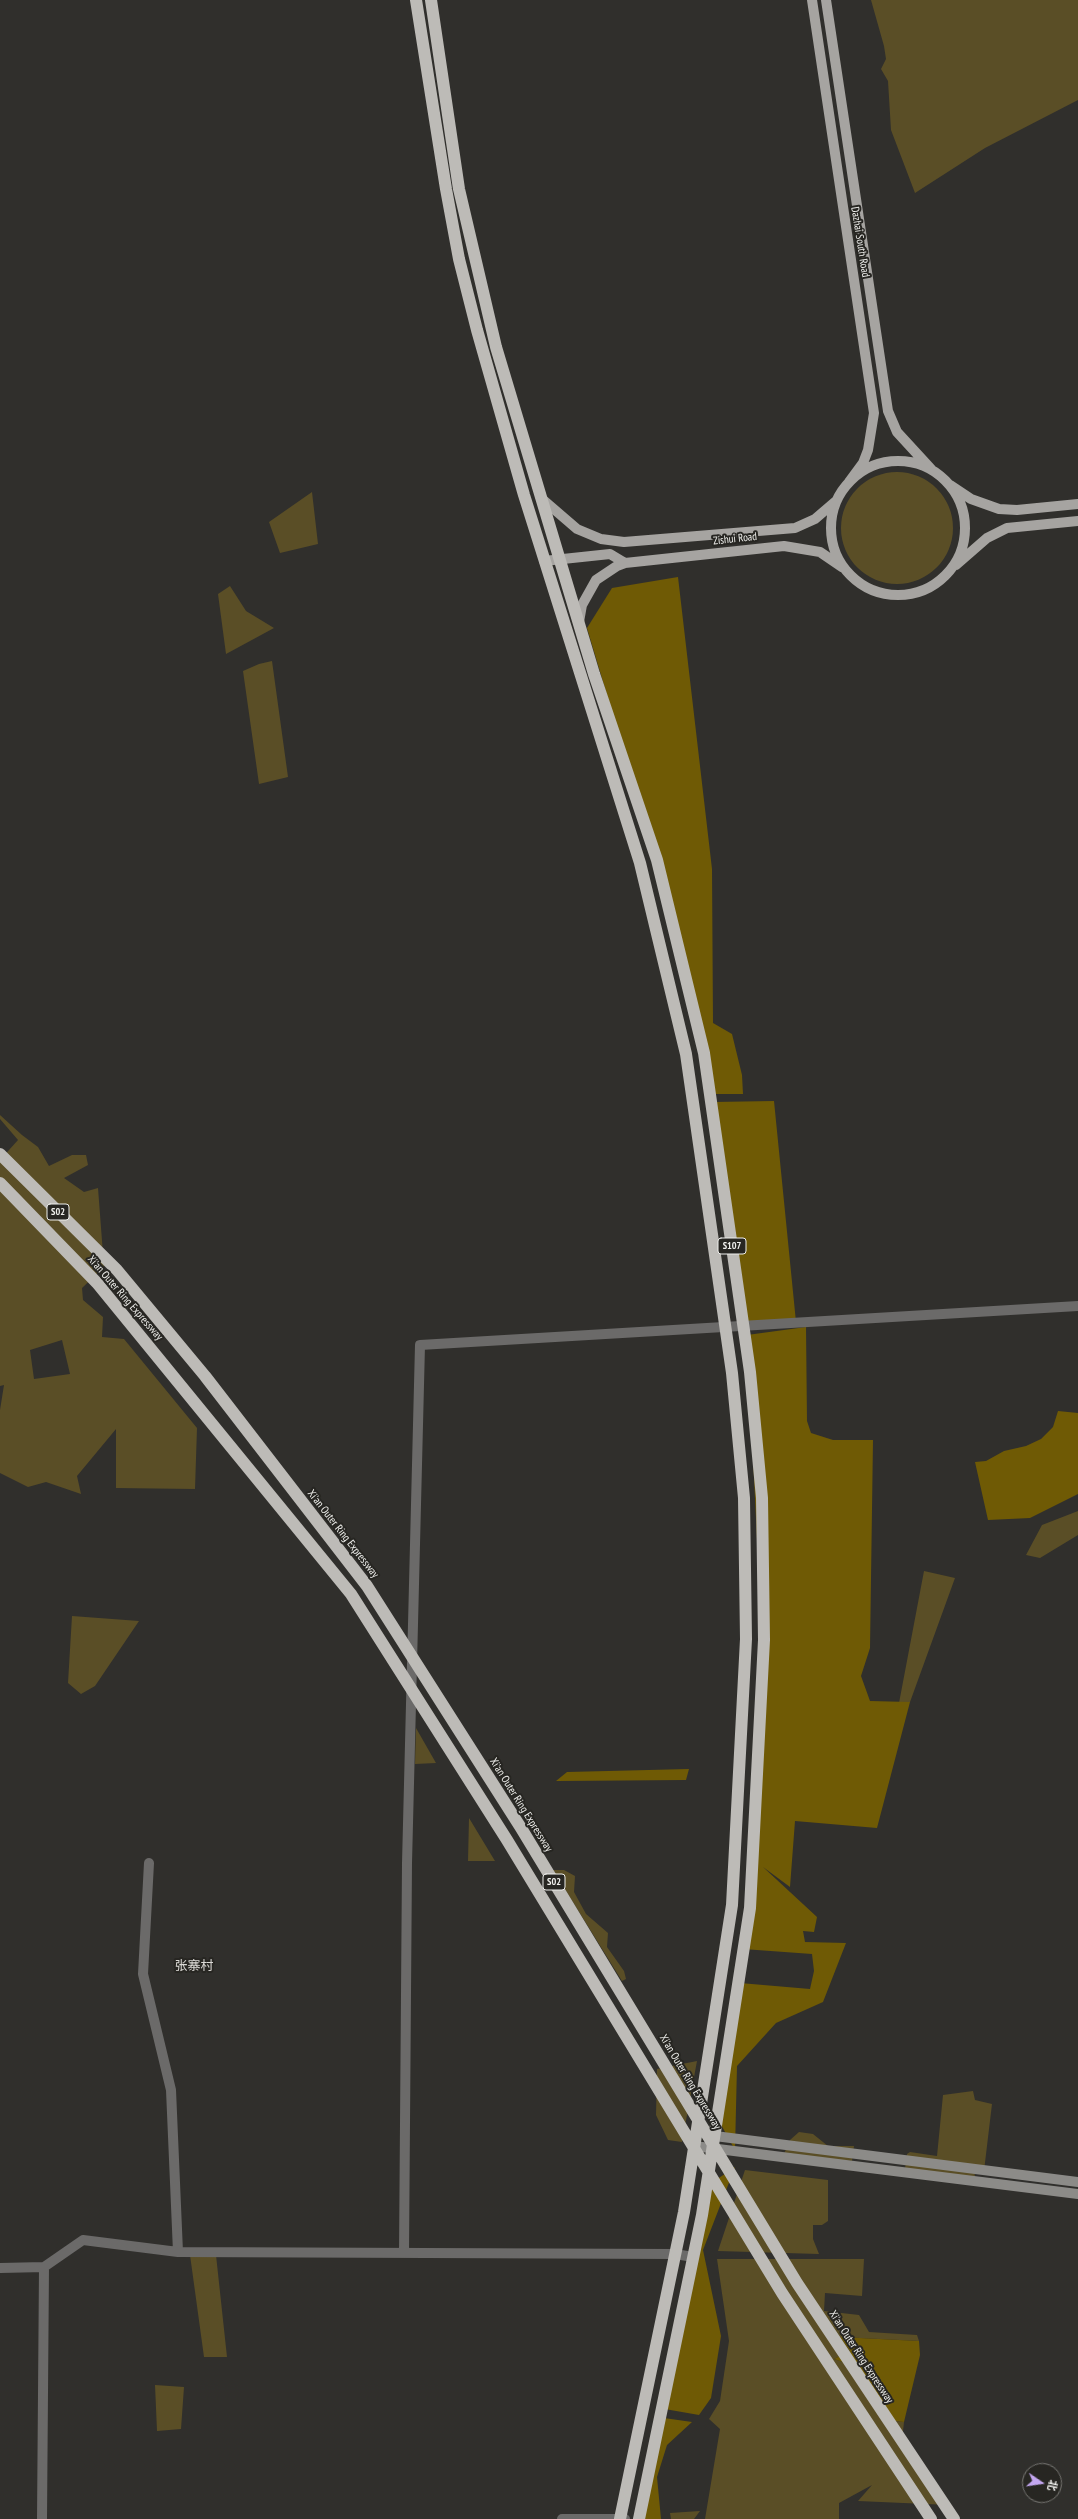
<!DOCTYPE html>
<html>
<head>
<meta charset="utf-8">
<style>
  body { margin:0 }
  #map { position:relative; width:1078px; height:2519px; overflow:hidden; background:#302f2c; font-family:"PT Sans Narrow","Noto Sans SC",sans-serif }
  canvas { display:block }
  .north { position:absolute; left:1022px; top:2463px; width:40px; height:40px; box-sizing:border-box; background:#272622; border:1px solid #777673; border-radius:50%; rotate:103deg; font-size:11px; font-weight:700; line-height:16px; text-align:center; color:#efefec }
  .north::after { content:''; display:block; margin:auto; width:14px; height:18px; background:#c4a7f1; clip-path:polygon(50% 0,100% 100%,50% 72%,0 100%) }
</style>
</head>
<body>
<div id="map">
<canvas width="1078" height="2519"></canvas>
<div class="north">北</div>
</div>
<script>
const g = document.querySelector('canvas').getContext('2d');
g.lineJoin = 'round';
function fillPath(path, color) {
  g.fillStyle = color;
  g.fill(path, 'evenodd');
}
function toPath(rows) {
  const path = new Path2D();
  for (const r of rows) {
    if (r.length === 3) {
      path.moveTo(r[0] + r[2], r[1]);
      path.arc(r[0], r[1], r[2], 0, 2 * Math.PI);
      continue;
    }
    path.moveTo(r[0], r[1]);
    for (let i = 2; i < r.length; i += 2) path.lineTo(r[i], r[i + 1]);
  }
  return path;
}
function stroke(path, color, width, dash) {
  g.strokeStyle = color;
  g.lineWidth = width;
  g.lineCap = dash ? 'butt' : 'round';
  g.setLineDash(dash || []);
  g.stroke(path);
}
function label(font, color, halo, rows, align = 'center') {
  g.font = font + ' "PT Sans Narrow","Noto Sans SC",sans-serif';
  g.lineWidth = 4;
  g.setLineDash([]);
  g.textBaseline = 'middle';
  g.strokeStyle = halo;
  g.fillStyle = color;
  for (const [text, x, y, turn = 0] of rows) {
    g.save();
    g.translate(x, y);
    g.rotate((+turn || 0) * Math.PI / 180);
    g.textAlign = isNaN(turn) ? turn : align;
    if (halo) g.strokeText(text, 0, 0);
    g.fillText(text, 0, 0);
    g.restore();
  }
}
fillPath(toPath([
  [871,0,1078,0,1078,100,985,148,915,193,891,130,888,81,881,69,886,59,884,46],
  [897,528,56],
  [312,492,318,544,280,553,269,522],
  [230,586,246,611,274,628,226,654,218,594],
  [272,661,288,777,259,784,243,671,259,664],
  [0,1115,22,1135,38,1147,49,1166,72,1155,86,1155,88,1165,64,1178,84,1192,98,1188,104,1267,82,1288,83,1300,103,1317,102,1337,124,1339,197,1428,195,1489,116,1488,116,1429,77,1476,81,1494,46,1482,28,1487,0,1473,0,1410,4,1385,0,1386,0,1160,18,1140,0,1119],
  [62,1340,70,1374,34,1379,30,1350],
  [1078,1511,1078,1535,1040,1558,1026,1555,1042,1525],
  [924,1571,955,1578,910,1702,899,1703],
  [72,1616,139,1621,95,1686,81,1694,68,1683],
  [416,1728,436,1763,415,1764],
  [469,1818,495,1861,468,1861],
  [553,1870,564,1870,575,1876,574,1892,586,1914,608,1933,607,1947,624,1971,626,1979,622,1981],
  [697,2061,682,2142,668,2140,656,2115,657,2069],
  [973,2091,975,2100,992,2104,984,2171,974,2169,975,2177,905,2169,907,2154,910,2152,937,2156,943,2095],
  [799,2132,813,2134,828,2146,854,2146,852,2161,783,2156,790,2140],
  [745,2170,828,2180,828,2221,822,2225,813,2225,813,2239,819,2254,718,2251],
  [190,2255,216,2255,227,2357,204,2357],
  [717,2259,864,2259,862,2296,825,2293,824,2311,859,2315,869,2332,917,2335,919,2341,840,2337,850,2351,834,2359,852,2365,894,2421,904,2422,902,2440,949,2505,858,2501,872,2485,839,2503,839,2519,705,2519,720,2429,709,2419,720,2401,729,2341],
  [155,2385,184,2387,181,2429,157,2431],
  [700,2511,694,2519,671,2519,670,2513]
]), '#5a4e26');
fillPath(toPath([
  [678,577,712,869,713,1023,732,1034,742,1075,743,1094,711,1094,674,919,587,628,612,588],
  [774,1101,796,1322,744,1325,713,1102],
  [806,1327,807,1421,811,1433,833,1440,873,1440,870,1648,861,1676,870,1701,910,1702,877,1828,795,1821,790,1887,763,1867,817,1917,814,1932,803,1931,805,1942,846,1943,823,2002,776,2023,737,2066,735,2150,719,2121,740,1983,810,1989,814,1971,812,1954,743,1949,762,1642,747,1335],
  [1058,1411,1078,1413,1078,1494,1030,1518,988,1520,975,1462,986,1461,1004,1451,1026,1446,1041,1439,1053,1427],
  [689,1769,686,1780,556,1781,567,1772],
  [735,2167,703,2250,721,2336,711,2398,699,2415,659,2408,707,2186],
  [840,2337,919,2341,920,2355,904,2422,894,2421,852,2365,834,2359,850,2351],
  [657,2417,692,2422,667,2445,657,2477,661,2519,635,2519]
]), '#6f5a05');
stroke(toPath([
  [149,1863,143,1974,171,2090,178,2252],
  [404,2253,407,1863,420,1345,1078,1306],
  [0,2268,44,2267,83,2240,178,2252,675,2254,693,2257],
  [42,2519,44,2267],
  [562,2519,625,2519]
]), '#6b6a69', 10);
stroke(toPath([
  [707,2135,1078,2182],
  [694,2146,1078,2194]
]), '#8c8b88', 10);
stroke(toPath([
  [812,0,874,413,868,450,863,463,849,482],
  [826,0,888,411,897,432,931,469],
  [898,528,67],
  [950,485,971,499,999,509,1017,510,1078,504],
  [541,498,577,529,601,539,624,542,795,528,815,519,836,501],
  [544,561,610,554,625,563],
  [956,565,987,538,1007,528,1078,521],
  [579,622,582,605,596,580,617,566,625,563,784,546,820,552,842,567]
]), '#a6a4a1', 10);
stroke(toPath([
  [416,0,446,189,459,259,477,330,524,495,640,863,686,1054,732,1373,744,1498,746,1639,732,1905,684,2212,620,2519],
  [431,0,459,189,496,347,594,674,657,860,704,1053,750,1372,762,1498,764,1640,750,1908,702,2215,639,2519],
  [0,1154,117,1270,205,1376,367,1586,521,1828,797,2283,954,2519],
  [0,1183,97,1283,351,1594,507,1840,782,2293,931,2519]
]), '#bdbbb7', 12);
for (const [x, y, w] of [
  [58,1212,22],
  [732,1246,28],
  [554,1882,22]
]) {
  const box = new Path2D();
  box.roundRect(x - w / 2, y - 8, w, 16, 3);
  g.fillStyle = '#272622';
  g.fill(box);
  stroke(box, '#efefec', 1);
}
label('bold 10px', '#efefec', null, [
  ["S02",58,1212],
  ["S107",732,1246],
  ["S02",554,1882]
]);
label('11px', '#efefec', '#272622', [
  ["Dazhai South Road",860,242,81],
  ["Zishui Road",735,539,-6],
  ["Xi'an Outer Ring Expressway",125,1298,49],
  ["Xi'an Outer Ring Expressway",343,1534,52],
  ["Xi'an Outer Ring Expressway",521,1805,58],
  ["Xi'an Outer Ring Expressway",690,2082,59],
  ["Xi'an Outer Ring Expressway",861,2357,57]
]);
label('13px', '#dcdad6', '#272622', [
  ["张寨村",194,1966]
]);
</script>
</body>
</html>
